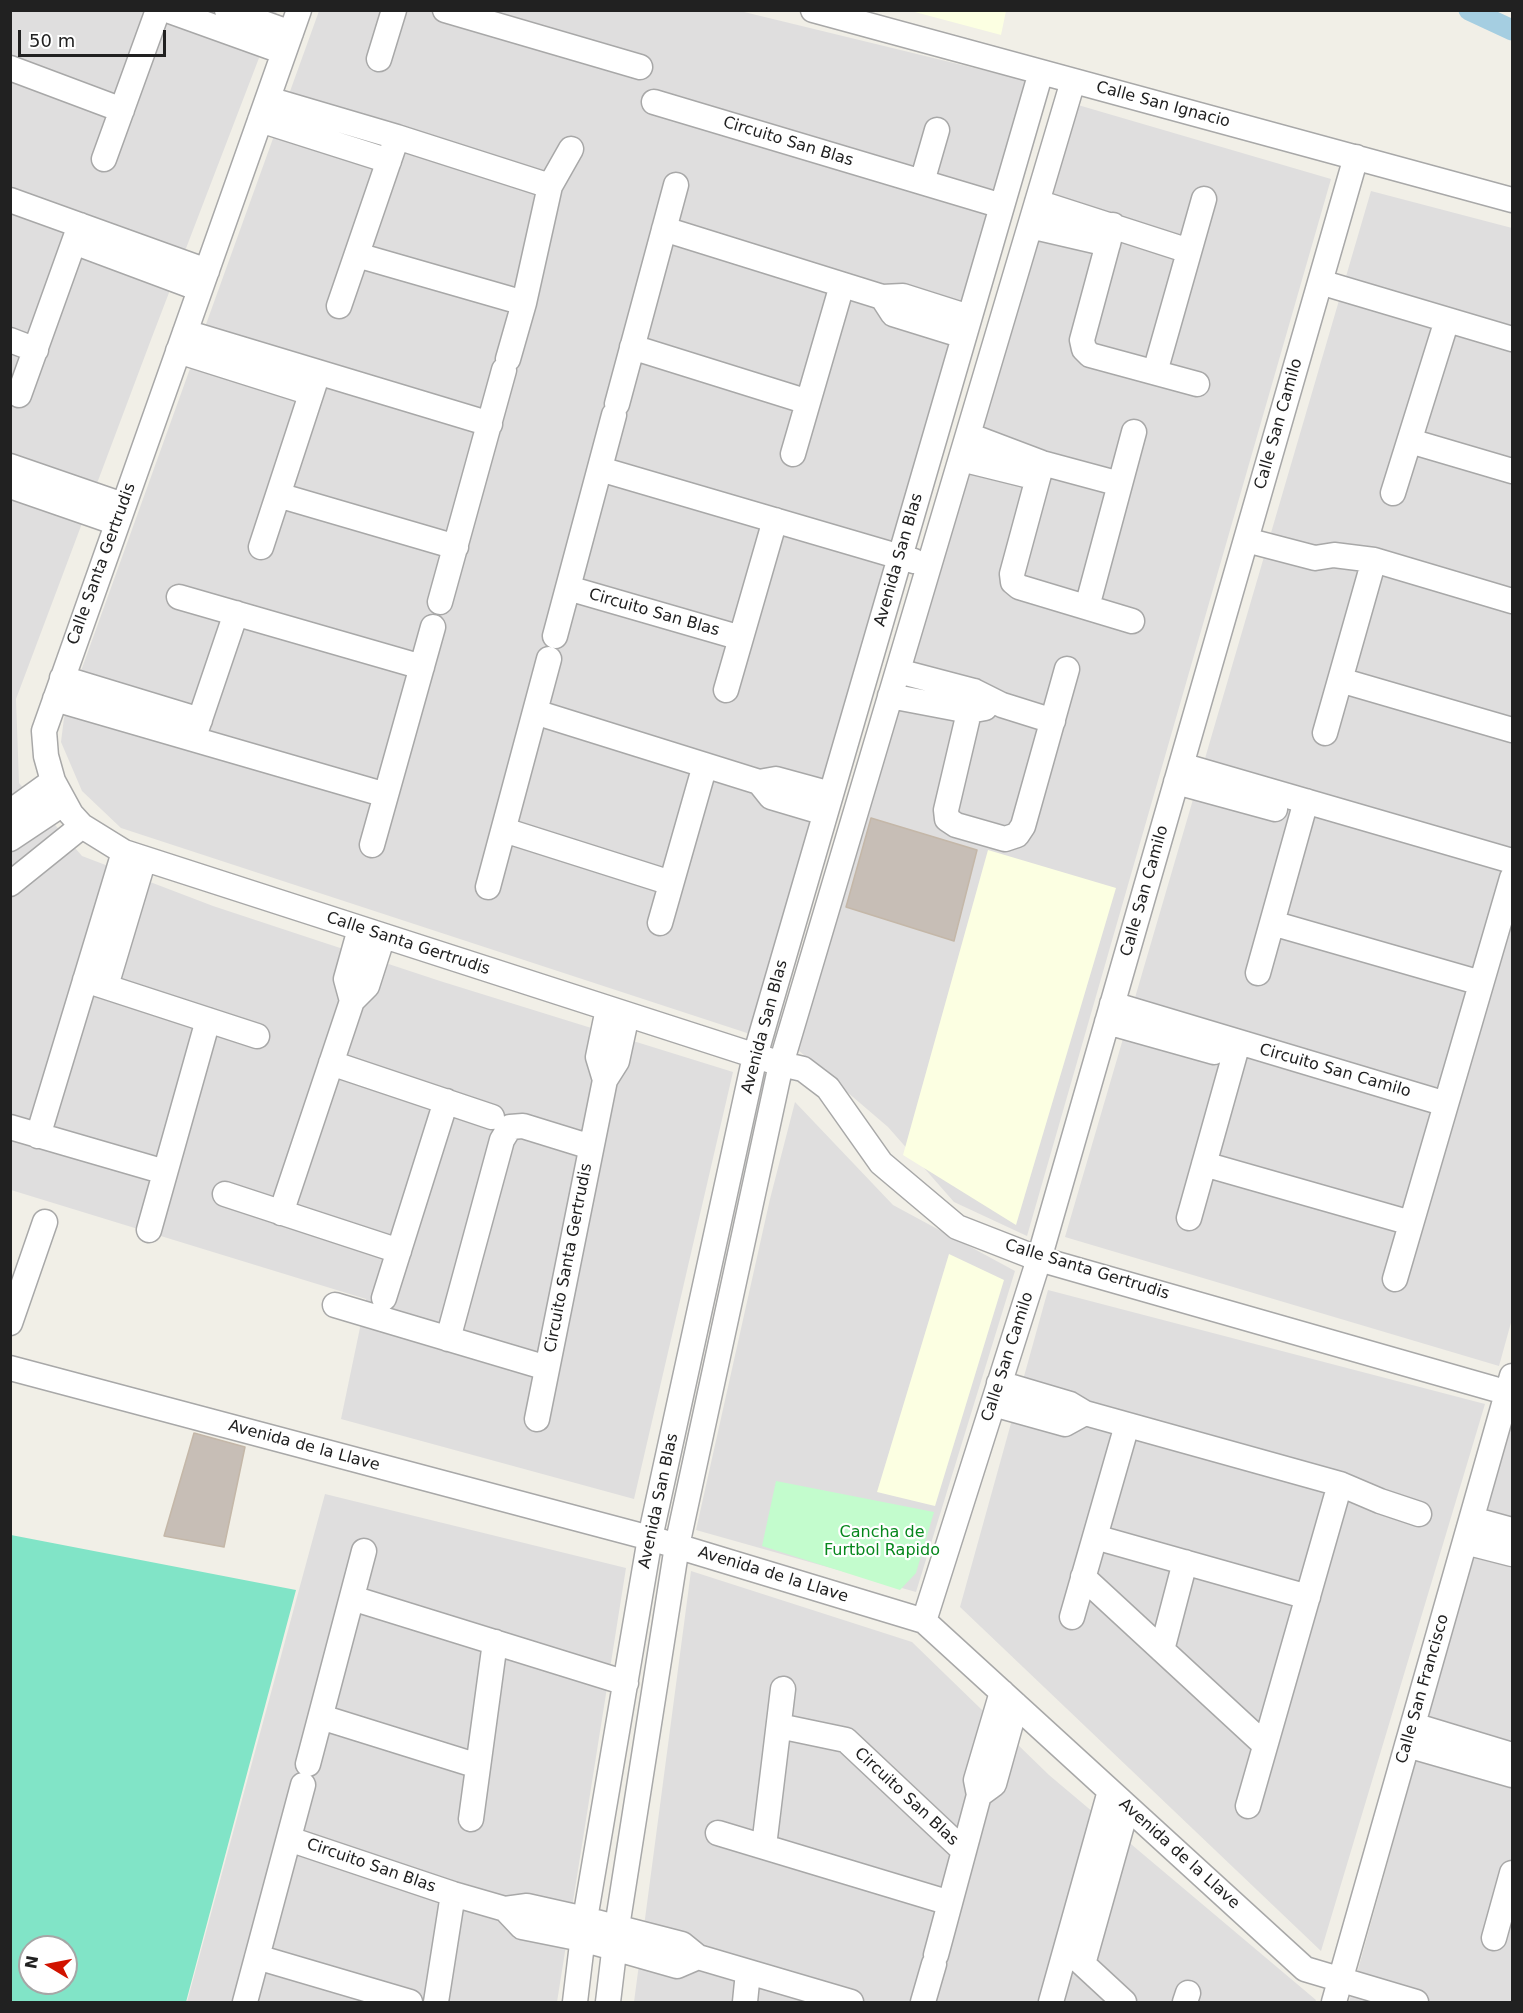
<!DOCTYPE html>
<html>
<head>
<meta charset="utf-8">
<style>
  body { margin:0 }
  #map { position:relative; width:1523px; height:2013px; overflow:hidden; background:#f1efe7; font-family:"DejaVu Sans",sans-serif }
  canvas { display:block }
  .frame { position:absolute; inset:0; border:12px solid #212121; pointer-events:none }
  .north { position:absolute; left:18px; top:1935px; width:60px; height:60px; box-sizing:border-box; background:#fff; border:2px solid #a6a6a6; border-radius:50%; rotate:280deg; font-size:16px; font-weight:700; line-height:24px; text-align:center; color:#212121 }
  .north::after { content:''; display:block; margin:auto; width:21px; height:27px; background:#d11300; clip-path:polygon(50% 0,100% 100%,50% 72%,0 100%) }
  .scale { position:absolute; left:18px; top:30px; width:148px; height:27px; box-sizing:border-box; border:3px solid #212121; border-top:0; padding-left:8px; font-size:18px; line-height:21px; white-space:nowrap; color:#212121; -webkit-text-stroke:4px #fff; paint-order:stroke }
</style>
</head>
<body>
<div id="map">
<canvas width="1523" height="2013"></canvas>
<div class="frame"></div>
<div class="north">N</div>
<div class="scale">50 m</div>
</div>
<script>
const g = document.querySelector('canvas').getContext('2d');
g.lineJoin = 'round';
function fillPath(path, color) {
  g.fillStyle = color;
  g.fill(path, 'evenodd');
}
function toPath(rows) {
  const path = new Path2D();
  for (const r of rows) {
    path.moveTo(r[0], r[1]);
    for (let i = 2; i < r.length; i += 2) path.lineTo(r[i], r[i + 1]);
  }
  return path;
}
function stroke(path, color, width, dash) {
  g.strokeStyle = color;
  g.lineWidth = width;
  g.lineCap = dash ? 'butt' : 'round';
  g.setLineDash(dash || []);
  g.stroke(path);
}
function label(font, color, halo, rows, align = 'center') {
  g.font = font + ' "DejaVu Sans",sans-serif';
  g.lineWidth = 4.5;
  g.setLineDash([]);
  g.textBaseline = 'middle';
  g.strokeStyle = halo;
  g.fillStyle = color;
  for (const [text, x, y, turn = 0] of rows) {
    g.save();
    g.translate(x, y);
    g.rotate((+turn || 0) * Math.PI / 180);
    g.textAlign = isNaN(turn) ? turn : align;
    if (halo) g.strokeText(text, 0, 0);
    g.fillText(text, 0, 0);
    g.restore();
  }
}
fillPath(toPath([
  [11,11,277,11,152,337,16,699,19,783,82,856,213,906,440,981,733,1072,634,1499,341,1419,366,1299,11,1190],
  [319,11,740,11,1028,81,750,1034,121,828,82,791,61,742,64,718],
  [1078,105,1331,179,1027,1236,954,1202,888,1127,798,1050],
  [1371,191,1512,228,1512,1319,1499,1366,1065,1237],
  [795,1102,893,1205,1015,1271,916,1592,696,1530,770,1199],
  [1048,1290,1485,1404,1321,1951,960,1607],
  [1512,1415,1512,2002,1349,2002],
  [325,1494,626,1568,557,2002,187,2002],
  [691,1571,912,1642,1049,1775,1316,2000,1315,2002,634,2002]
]), '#dfdede');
fillPath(toPath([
  [911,11,1006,11,1001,35],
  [988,850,1116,888,1016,1225,903,1155],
  [949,1254,1004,1280,935,1506,877,1492]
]), '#fcffe2');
fillPath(toPath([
  [776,1481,934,1512,916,1573,900,1590,762,1546]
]), '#c3fccd');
fillPath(toPath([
  [11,1535,296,1590,186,2002,11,2002],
  [30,1947,66,1947,66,1983,30,1983]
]), '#81e4c7');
stroke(toPath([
  [1469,10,1512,30]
]), '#a5cee1', 21);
const building = toPath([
  [871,818,977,850,954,941,846,907,871,818],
  [194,1433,245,1447,224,1547,164,1536,194,1433]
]);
fillPath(building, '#c7beb6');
stroke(building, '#c4b7a8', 1.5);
const minor = toPath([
  [167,10,284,52],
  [227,10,291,33],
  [299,10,44,731,46,756,53,781,71,814,82,826,124,852,781,1064,803,1069,828,1088,881,1163,957,1227,1039,1259,1512,1394],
  [445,10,640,67],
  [813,10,1512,200],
  [379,59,394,10],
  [10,68,122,110],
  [268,99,397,137,550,186,524,303,508,359],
  [654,102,1002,206],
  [260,120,389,161],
  [104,159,158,10],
  [922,182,937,130],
  [550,186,571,149],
  [10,200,207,271],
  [1037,202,1189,251],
  [1113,225,1082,340,1084,349,1090,355,1197,384],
  [1030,226,1108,244],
  [664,229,882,297,903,296,969,317],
  [74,242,200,289],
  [357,255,524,303],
  [1320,282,1512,339],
  [882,297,893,314,964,336],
  [339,306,397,137],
  [185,332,490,424],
  [10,340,36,350],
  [632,347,808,402],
  [178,351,311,393],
  [1155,372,1204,199],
  [19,395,80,225],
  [617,404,676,185],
  [968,435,1042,463,1120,484],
  [1410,441,1512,471],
  [793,454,842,285],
  [961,459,1038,478],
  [1042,463,1012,574,1013,582,1019,587,1132,621],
  [10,466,123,505],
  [600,469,914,561],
  [10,486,117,523],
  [1393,493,1447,320],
  [278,495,456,547],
  [1246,540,1315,558,1334,555,1374,560,1512,601],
  [261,547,318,373],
  [568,588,741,638],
  [179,597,422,667],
  [440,602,504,370],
  [1087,607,1134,432],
  [555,636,614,415],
  [898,671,974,691,1002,705,1053,721],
  [62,678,200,720],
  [1340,680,1512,730],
  [726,690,775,520],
  [974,691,946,810,947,819,956,825,1005,839,1017,835,1023,826,1067,669],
  [890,696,969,711,985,708],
  [55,699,386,795],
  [535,712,759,782,776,779,831,794],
  [1325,733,1374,560],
  [195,734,236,613],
  [1181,765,1512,861],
  [759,782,771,797,825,813],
  [1176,782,1275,809],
  [10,812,53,781],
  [504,830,671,883],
  [10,839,64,803],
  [372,845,433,627],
  [10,884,82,826],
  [488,887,549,659],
  [660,923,705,765],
  [1272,923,1481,983],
  [1258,973,1306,801],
  [85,980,257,1036],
  [106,986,144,859],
  [352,1001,346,979,360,929],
  [1112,1004,1446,1104],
  [1107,1022,1214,1052],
  [331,1063,492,1117],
  [605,1080,598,1057,608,1009],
  [10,1127,165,1172],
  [38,1136,124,852],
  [1204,1164,1411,1223],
  [225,1194,399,1251],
  [281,1213,352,1001,367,986,383,936],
  [1189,1218,1238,1043],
  [149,1230,208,1020],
  [1395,1279,1512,878],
  [384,1298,446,1101],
  [335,1305,547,1368],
  [10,1323,45,1222],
  [448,1339,502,1140,510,1127,523,1126,591,1147],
  [10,1368,650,1538,924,1621,1305,1969,1416,2002],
  [999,1383,1070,1404,1085,1413,1340,1484,1380,1501,1419,1514],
  [993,1404,1065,1424,1085,1413],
  [537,1419,605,1080,617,1061,627,1015],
  [1472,1519,1512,1530],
  [1095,1537,1308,1597],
  [1465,1542,1512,1554],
  [1083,1577,1265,1745],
  [352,1598,626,1683],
  [1072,1617,1127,1425],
  [924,1621,1039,1259,1356,157],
  [1162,1650,1185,1562],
  [321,1717,478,1766],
  [1413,1725,1512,1755],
  [779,1726,846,1740,964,1851],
  [1407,1745,1512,1775],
  [308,1764,364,1551],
  [979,1795,994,1784,1016,1705],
  [1248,1806,1340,1484],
  [471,1819,495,1642],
  [718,1833,950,1903],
  [289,1839,453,1894,505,1909,527,1906,585,1919,682,1944,698,1957,851,2002],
  [764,1846,783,1689],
  [505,1909,522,1927,582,1939,677,1966,698,1957],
  [1494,1938,1512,1873],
  [1071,1953,1124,2002],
  [936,1955,979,1795,976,1780,1002,1692],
  [257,1957,410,2002],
  [1083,1964,1127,1807],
  [245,2002,303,1785],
  [436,2002,453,1894],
  [575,2002,585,1919,650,1538,755,1056,1041,72],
  [608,2002,617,1927,677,1546,781,1064,1073,81],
  [745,2002,748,1972],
  [923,2002,934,1964],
  [1051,2002,1110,1791],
  [1185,2002,1188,1993],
  [1334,2002,1512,1376]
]);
stroke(minor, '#a8a8a8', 27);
stroke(minor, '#fff', 24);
label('16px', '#212121', '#fff', [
  ["Calle San Ignacio",1163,105,15],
  ["Circuito San Blas",788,142,17],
  ["Calle San Camilo",1279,424,-74],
  ["Avenida San Blas",899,560,-74],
  ["Calle Santa Gertrudis",102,564,-70],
  ["Circuito San Blas",654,613,16],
  ["Calle San Camilo",1145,891,-74],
  ["Calle Santa Gertrudis",408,944,18],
  ["Avenida San Blas",765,1027,-75],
  ["Circuito San Camilo",1335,1071,16],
  ["Circuito Santa Gertrudis",569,1258,-79],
  ["Calle Santa Gertrudis",1087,1270,17],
  ["Calle San Camilo",1008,1357,-72],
  ["Avenida de la Llave",304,1446,15],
  ["Avenida San Blas",659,1501,-78],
  ["Avenida de la Llave",773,1575,17],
  ["Calle San Francisco",1423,1689,-74],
  ["Circuito San Blas",906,1797,43],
  ["Avenida de la Llave",1179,1854,42],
  ["Circuito San Blas",371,1866,19]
]);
label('16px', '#06871c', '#fff', [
  ["Cancha de",882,1533],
  ["Furtbol Rapido",882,1551]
]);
</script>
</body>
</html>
